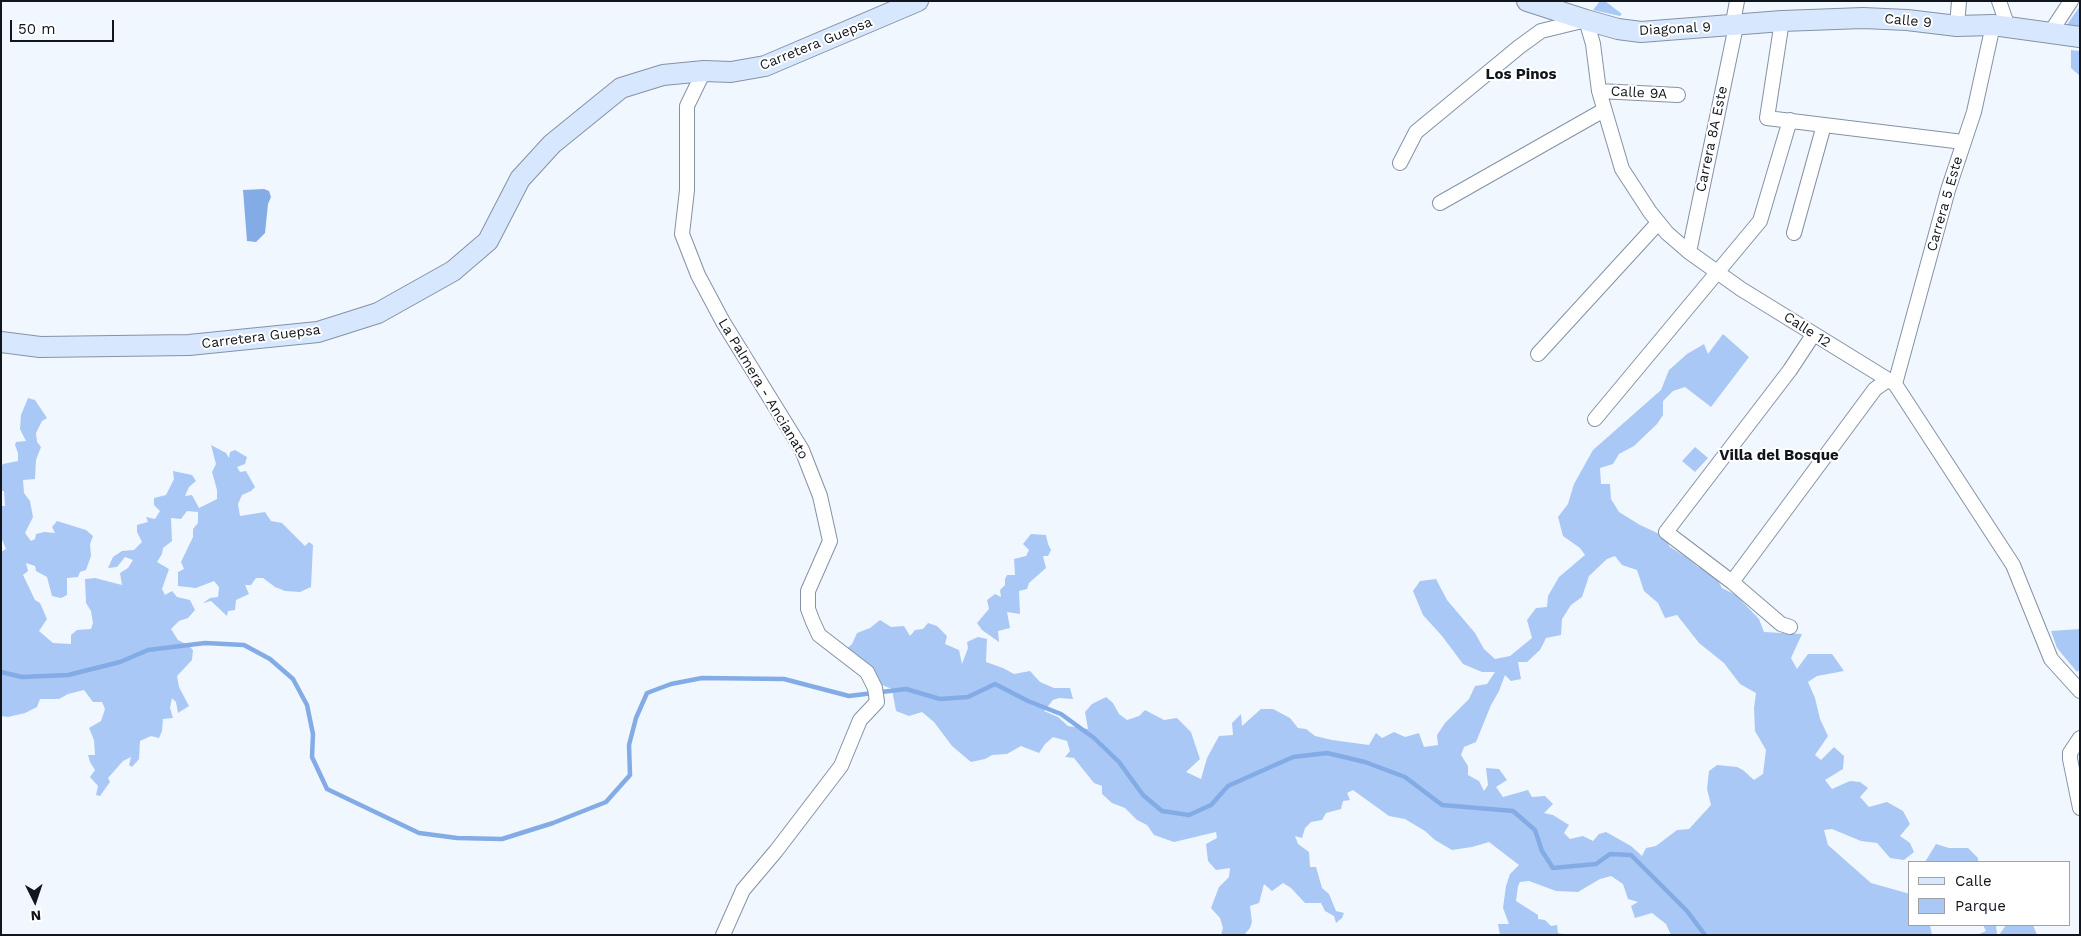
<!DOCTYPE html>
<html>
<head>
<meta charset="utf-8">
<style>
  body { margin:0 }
  #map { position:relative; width:2081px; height:936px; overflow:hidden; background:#f1f7ff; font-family:"Work Sans",sans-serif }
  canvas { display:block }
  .frame { position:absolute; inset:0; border:2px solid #11151c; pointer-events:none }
  .legend { position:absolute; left:1908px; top:861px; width:162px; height:65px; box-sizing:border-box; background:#fff; border:1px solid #a0a1a4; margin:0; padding:6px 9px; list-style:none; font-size:15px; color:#11151c }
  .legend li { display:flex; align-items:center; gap:10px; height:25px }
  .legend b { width:25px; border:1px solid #a0a1a4 }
  .north { position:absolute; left:10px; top:876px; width:50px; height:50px; -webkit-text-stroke:4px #fff; paint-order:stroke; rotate:176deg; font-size:14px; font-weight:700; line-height:20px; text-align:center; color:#11151c }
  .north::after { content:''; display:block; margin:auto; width:18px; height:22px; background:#11151c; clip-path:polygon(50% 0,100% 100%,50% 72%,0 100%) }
  .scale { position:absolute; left:10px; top:20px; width:104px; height:22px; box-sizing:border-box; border:2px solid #11151c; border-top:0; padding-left:6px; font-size:15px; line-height:18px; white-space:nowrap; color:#11151c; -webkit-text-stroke:4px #fff; paint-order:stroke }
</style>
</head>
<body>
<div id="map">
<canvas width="2081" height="936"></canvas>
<div class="frame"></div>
<ul class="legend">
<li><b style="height:6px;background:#d7e7fd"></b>Calle</li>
<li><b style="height:14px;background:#aac8f5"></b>Parque</li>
</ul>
<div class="north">N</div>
<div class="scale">50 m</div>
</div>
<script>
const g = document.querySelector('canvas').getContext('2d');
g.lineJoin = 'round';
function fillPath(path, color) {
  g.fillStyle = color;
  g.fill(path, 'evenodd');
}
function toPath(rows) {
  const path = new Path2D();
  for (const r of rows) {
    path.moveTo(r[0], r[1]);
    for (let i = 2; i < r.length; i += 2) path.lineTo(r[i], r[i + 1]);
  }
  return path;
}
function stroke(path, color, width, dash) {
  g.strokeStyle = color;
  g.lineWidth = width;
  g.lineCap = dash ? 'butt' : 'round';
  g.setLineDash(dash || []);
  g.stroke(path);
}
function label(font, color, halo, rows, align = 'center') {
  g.font = font + ' "Work Sans",sans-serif';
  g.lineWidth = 4;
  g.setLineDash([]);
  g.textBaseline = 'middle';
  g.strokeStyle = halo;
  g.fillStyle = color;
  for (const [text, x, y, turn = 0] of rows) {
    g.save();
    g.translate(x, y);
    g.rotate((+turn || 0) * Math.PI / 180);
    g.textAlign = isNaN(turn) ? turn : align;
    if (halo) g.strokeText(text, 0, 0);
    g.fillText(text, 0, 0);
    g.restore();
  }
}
fillPath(toPath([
  [1600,1,1605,1,1622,14,1620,16,1593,10],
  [2080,6,2080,29,2066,26],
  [2071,50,2080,51,2080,76,2071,68],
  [1723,334,1749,357,1711,407,1685,387,1673,391,1663,401,1663,415,1657,424,1634,446,1619,454,1613,464,1600,468,1601,484,1610,484,1611,499,1619,512,1640,525,1664,536,1670,547,1686,557,1698,567,1714,573,1722,588,1736,595,1759,619,1764,632,1802,634,1791,658,1797,669,1808,654,1832,654,1844,671,1817,676,1808,682,1815,698,1820,719,1828,736,1815,755,1821,760,1834,747,1844,756,1843,769,1825,780,1832,789,1850,781,1860,782,1868,788,1860,797,1869,807,1887,802,1903,811,1910,824,1900,836,1910,843,1914,852,1904,860,1890,858,1877,843,1861,841,1832,829,1824,830,1828,845,1871,883,1910,894,1910,925,1930,925,1932,935,1671,935,1666,924,1652,913,1635,918,1631,906,1638,902,1628,899,1623,884,1611,876,1600,879,1578,892,1556,891,1529,881,1520,882,1518,886,1516,901,1538,915,1538,919,1545,920,1551,926,1557,925,1558,933,1567,935,1500,935,1498,924,1509,924,1503,908,1506,886,1510,874,1519,865,1489,842,1472,847,1452,850,1435,840,1425,831,1405,819,1389,816,1353,790,1347,793,1350,800,1343,801,1341,809,1326,813,1322,820,1311,822,1305,828,1302,838,1295,836,1298,844,1309,852,1310,867,1316,867,1322,888,1329,894,1336,911,1344,913,1342,918,1336,923,1334,916,1325,911,1321,903,1305,903,1291,888,1283,883,1272,891,1264,884,1259,903,1250,906,1252,922,1250,928,1244,935,1221,935,1223,928,1220,918,1211,908,1219,887,1229,877,1230,868,1216,870,1208,861,1206,844,1217,838,1216,832,1174,842,1154,835,1147,825,1137,820,1125,808,1112,803,1102,794,1102,786,1094,783,1074,758,1065,757,1070,751,1067,741,1053,737,1045,744,1039,753,1021,746,1007,754,992,755,985,759,971,762,952,746,934,722,922,712,909,716,896,711,892,689,882,685,867,674,866,662,844,651,852,644,857,633,870,628,880,620,891,627,904,626,910,636,915,630,923,629,928,623,937,626,947,636,945,644,959,650,962,664,968,648,967,642,978,637,987,639,986,662,1003,668,1014,674,1030,671,1040,682,1054,688,1070,688,1073,699,1059,698,1053,700,1044,711,1058,717,1068,726,1088,729,1085,712,1092,704,1106,697,1113,703,1119,714,1127,720,1139,716,1145,710,1164,720,1177,718,1191,732,1200,759,1186,772,1201,779,1207,758,1219,736,1233,735,1232,723,1241,714,1242,726,1261,709,1273,709,1290,718,1298,728,1306,729,1315,736,1332,740,1369,745,1376,733,1382,738,1394,732,1405,737,1419,733,1424,747,1438,745,1437,735,1445,723,1469,699,1475,686,1487,684,1495,672,1482,672,1463,664,1442,636,1423,615,1413,591,1420,581,1436,579,1447,600,1475,633,1484,649,1495,659,1510,656,1532,638,1527,620,1536,608,1547,607,1548,596,1559,577,1585,555,1580,548,1563,536,1558,517,1568,504,1574,484,1593,450,1661,390,1669,370,1687,354,1704,344,1708,354],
  [1615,556,1622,565,1637,570,1644,591,1658,603,1665,618,1677,615,1699,643,1724,663,1740,684,1756,693,1754,708,1755,731,1766,750,1763,774,1754,780,1743,770,1737,767,1717,765,1709,771,1707,789,1711,805,1689,829,1677,830,1656,846,1646,848,1642,856,1631,846,1606,832,1599,834,1593,841,1583,836,1570,839,1564,833,1569,825,1553,815,1544,813,1553,804,1545,796,1532,797,1528,790,1503,797,1496,787,1507,780,1499,769,1486,768,1488,785,1484,791,1479,781,1468,775,1468,766,1461,755,1464,747,1476,742,1491,705,1499,691,1505,675,1511,681,1521,679,1518,662,1527,662,1540,650,1546,638,1561,635,1562,619,1571,605,1582,597,1589,576,1607,559],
  [28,398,35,400,47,418,42,421,36,433,37,442,41,447,36,460,35,479,23,480,24,493,30,501,33,517,25,533,31,541,35,539,36,534,44,532,55,533,52,527,57,521,86,530,93,536,90,544,91,556,86,570,80,572,78,577,67,578,67,595,61,598,52,596,47,577,36,571,35,566,26,563,28,571,23,575,35,600,40,603,47,619,39,631,53,643,71,644,71,635,77,630,91,629,93,623,91,611,86,603,85,579,95,578,122,585,120,573,128,568,133,560,125,557,117,567,108,568,113,557,122,551,134,550,142,542,137,532,137,525,148,522,146,517,155,519,160,511,154,505,154,498,166,495,174,479,173,471,192,475,196,481,189,487,185,496,192,495,199,508,217,499,217,490,212,472,216,464,211,445,226,453,229,458,230,452,235,450,247,457,245,464,237,467,240,472,246,471,255,487,251,491,242,495,238,504,240,516,265,512,271,521,282,523,305,546,309,542,313,545,311,587,300,592,285,591,275,587,263,578,256,578,251,585,245,585,249,594,236,600,235,610,228,611,227,616,211,601,203,603,210,598,218,597,219,587,214,581,196,588,178,586,178,572,184,569,181,562,193,537,193,529,198,523,198,512,187,511,181,519,171,518,172,541,163,548,162,554,157,562,169,569,162,589,165,595,172,591,177,597,190,600,195,610,188,618,179,621,171,629,178,640,188,645,193,650,192,660,177,676,179,687,189,706,178,713,176,702,172,698,170,708,173,718,163,719,162,731,159,738,151,736,140,741,139,759,132,767,129,765,131,757,123,761,108,778,110,782,100,796,96,795,98,786,90,777,95,770,90,762,88,755,95,755,94,740,89,728,101,721,105,709,102,702,93,702,84,690,68,694,59,699,40,699,37,707,25,713,8,717,1,716,1,552,6,549,1,537,1,506,5,506,4,491,1,491,1,467,3,464,18,461,18,453,15,445,16,442,26,441,20,429,21,415],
  [1695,447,1708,458,1695,472,1682,461],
  [1031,534,1046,535,1048,544,1051,550,1048,556,1043,556,1046,568,1029,583,1027,589,1019,591,1020,614,1007,612,1010,628,998,631,999,642,982,630,977,623,989,609,987,600,995,594,1001,597,1000,590,1005,585,1005,579,1007,575,1015,575,1014,559,1026,556,1029,550,1023,544],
  [2080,629,2080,669,2077,672,2057,648,2051,631],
  [1936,844,1949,848,1968,848,1978,858,1978,862,1925,862],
  [1983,925,1996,925,1997,935,1977,935,1986,931],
  [2006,925,2033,925,2037,935,1999,935]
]), '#aac8f5');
fillPath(toPath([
  [264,189,269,191,271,197,268,204,265,233,256,242,247,241,243,190]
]), '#83ace7');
stroke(toPath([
  [1,672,22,677,68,675,120,662,148,650,205,643,244,645,270,659,293,679,307,705,313,734,312,757,327,789,419,833,457,838,502,839,553,823,606,802,630,775,629,745,636,718,647,693,671,684,702,678,784,679,849,696,906,689,940,699,968,697,995,684,1028,701,1061,714,1094,738,1119,762,1143,795,1162,811,1189,815,1211,805,1228,786,1257,773,1293,757,1327,753,1365,762,1405,777,1442,805,1513,811,1535,830,1542,851,1553,868,1596,864,1610,854,1631,855,1687,911,1705,935]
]), '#83ace7', 4.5);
const street = toPath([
  [1999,1,2008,27],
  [1782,21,1767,118,1963,142],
  [1957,26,1959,1],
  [2050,33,2071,1],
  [704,71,687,106,687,190,682,234,698,275,723,322,802,450,820,496,830,541,808,591,808,609,813,622,819,635,867,672,875,688,877,702,860,720,841,766,776,851,743,890,723,935],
  [1599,91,1678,95],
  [1400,163,1416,132,1519,47,1541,31,1586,20,1593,44,1599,91,1622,169,1650,212,1667,233,1689,252,1741,289,1895,384,2013,565,2051,659,2080,691],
  [1440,203,1604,110],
  [1794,233,1824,125],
  [1689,252,1736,26,1734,17,1737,1],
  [1538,354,1658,223],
  [1895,384,1948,190,1974,112,1993,25],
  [1595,419,1760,221,1790,120],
  [1732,582,1875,389,1888,380],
  [1790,627,1781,624,1732,582,1666,532,1790,370,1813,335],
  [2080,738,2070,753,2070,759,2080,808]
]);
const secondary = toPath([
  [1527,1,1586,20,1618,29,1641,32,1782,21,1863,18,1907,20,1957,26,1993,25,2080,37],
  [1,342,40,347,189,345,318,332,378,313,453,271,488,241,520,179,552,144,621,88,663,75,704,71,731,72,765,66,918,1]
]);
stroke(street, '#8592a5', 16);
stroke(secondary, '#8592a5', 22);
stroke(street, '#fff', 14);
stroke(secondary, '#d7e7fd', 20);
label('14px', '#11151c', '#fff', [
  ["Calle 9",1908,21,5],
  ["Diagonal 9",1675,29,-3],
  ["Carretera Guepsa",816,44,-22],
  ["Calle 9A",1639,93,3],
  ["Carrera 8A Este",1712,139,-78],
  ["Carrera 5 Este",1945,204,-74],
  ["Calle 12",1807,330,33],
  ["Carretera Guepsa",261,337,-7],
  ["La Palmera - Ancianato",763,389,59]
]);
label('bold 15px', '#11151c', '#fff', [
  ["Los Pinos",1521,75],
  ["Villa del Bosque",1779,456]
]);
</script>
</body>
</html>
